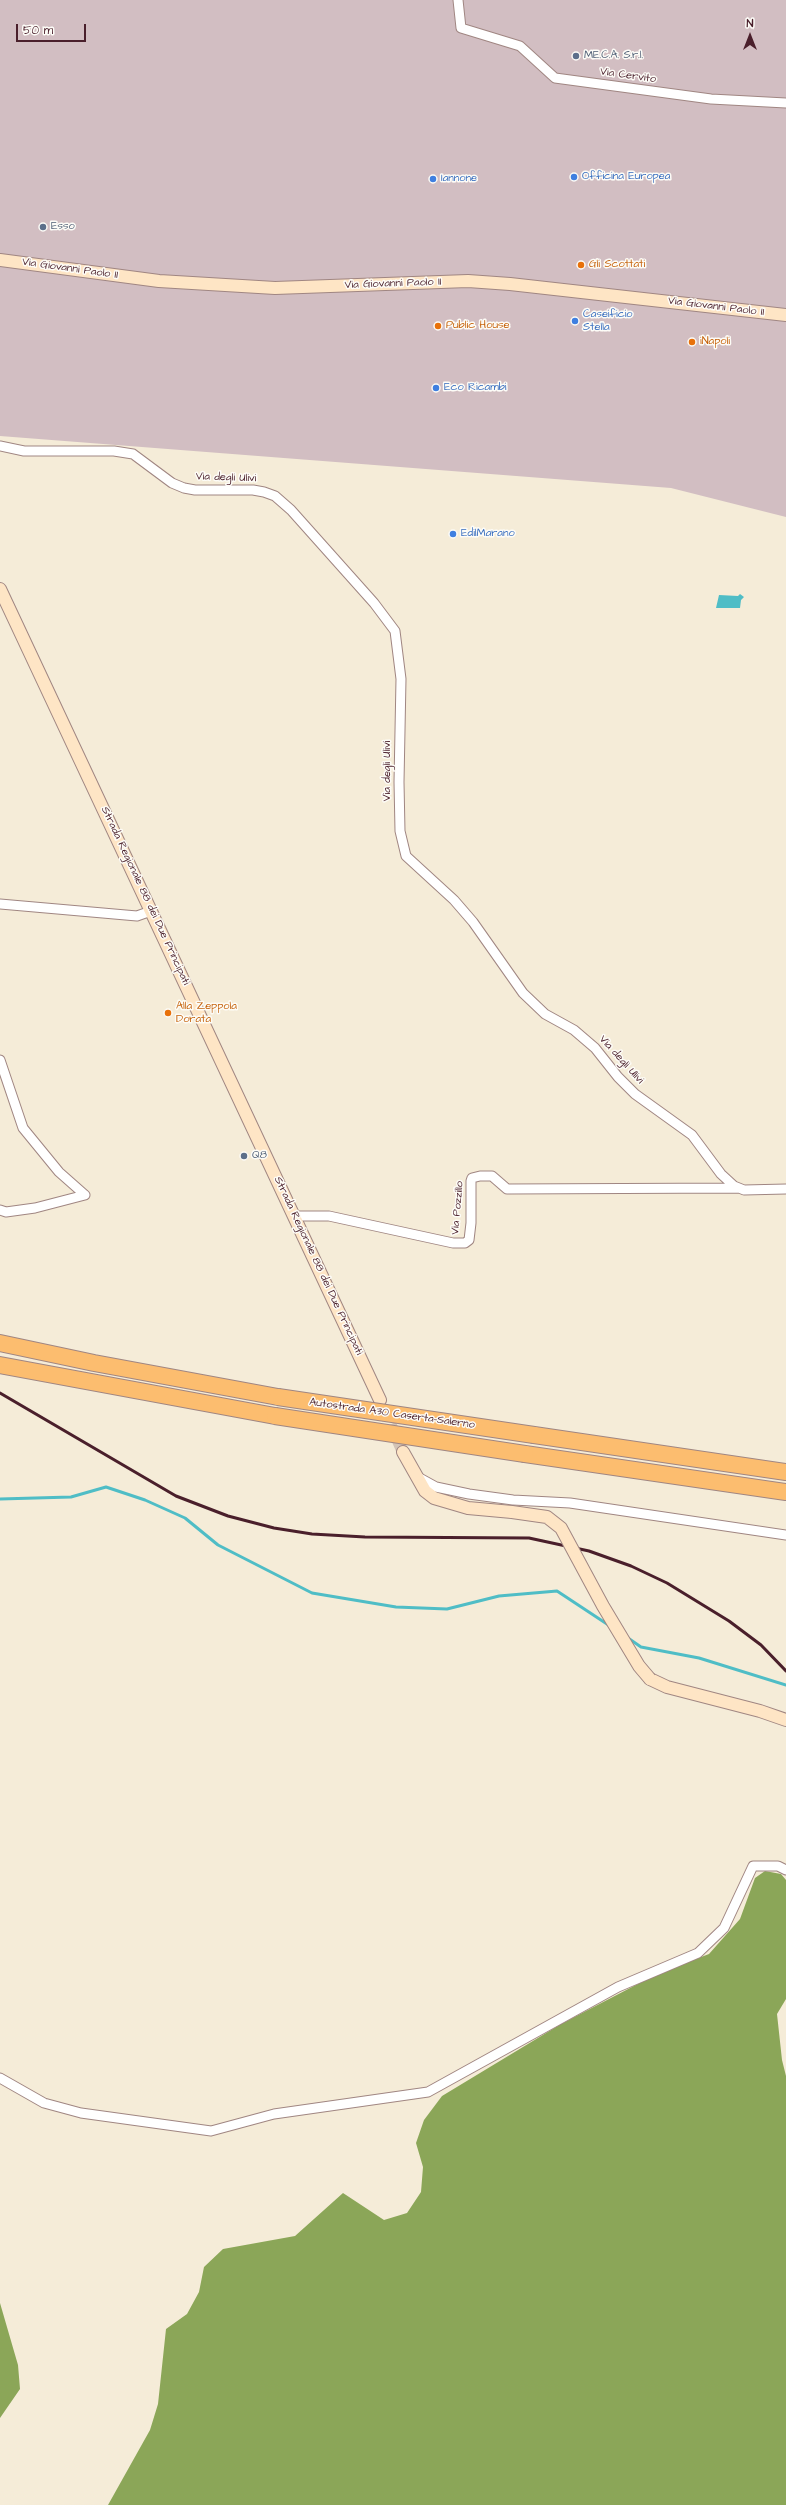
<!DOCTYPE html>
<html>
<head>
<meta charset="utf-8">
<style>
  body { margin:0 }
  #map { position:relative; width:786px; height:2505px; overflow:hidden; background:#f5ecd8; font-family:"Architects Daughter",sans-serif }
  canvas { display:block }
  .north { position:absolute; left:730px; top:16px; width:40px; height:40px; -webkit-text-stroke:3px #fdfcf7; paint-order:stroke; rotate:0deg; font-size:11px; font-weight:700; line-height:16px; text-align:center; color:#4a1f2b }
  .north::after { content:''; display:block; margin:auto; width:14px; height:18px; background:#4a1f2b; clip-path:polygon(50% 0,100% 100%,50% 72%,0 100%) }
  .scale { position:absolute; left:16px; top:24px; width:70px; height:18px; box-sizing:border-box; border:2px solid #4a1f2b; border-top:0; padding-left:5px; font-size:12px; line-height:14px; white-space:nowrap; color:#4a1f2b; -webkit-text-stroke:3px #fdfcf7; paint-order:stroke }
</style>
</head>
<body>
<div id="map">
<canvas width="786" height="2505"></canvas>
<div class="north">N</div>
<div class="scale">50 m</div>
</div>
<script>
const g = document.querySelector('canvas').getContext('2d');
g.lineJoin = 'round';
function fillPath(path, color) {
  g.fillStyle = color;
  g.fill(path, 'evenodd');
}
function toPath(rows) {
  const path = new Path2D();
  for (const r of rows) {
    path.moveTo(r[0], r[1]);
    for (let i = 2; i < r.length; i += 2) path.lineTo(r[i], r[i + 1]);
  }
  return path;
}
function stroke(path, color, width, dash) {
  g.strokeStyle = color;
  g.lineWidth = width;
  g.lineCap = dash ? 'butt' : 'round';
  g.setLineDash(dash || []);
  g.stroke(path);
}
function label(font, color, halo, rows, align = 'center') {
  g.font = font + ' "Architects Daughter",sans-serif';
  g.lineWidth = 3;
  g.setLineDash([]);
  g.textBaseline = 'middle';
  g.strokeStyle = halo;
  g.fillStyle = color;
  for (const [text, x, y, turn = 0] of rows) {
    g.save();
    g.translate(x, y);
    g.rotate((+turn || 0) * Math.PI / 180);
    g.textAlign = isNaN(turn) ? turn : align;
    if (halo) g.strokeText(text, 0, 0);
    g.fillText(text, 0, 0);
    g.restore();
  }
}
fillPath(toPath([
  [0,0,786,0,786,517,671,488,0,436]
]), '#d2bec2');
fillPath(toPath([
  [765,1871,781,1874,786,1880,786,1999,777,2014,782,2060,786,2076,786,2505,108,2505,150,2430,158,2404,166,2329,187,2314,199,2292,204,2267,223,2249,295,2236,343,2193,384,2220,407,2213,421,2192,423,2167,416,2143,424,2120,442,2096,561,2024,657,1974,709,1954,740,1919,755,1878],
  [0,2303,18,2365,20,2389,0,2418]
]), '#8ba658');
fillPath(toPath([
  [740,594,744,597,741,600,740,608,716,608,719,595,738,596]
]), '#4fbdc6');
stroke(toPath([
  [0,1499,71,1497,106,1487,145,1500,185,1518,218,1545,312,1593,396,1607,447,1609,499,1596,557,1591,610,1626],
  [628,1638,641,1647,699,1658,786,1685]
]), '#4fbdc6', 3);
stroke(toPath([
  [383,1408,403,1452]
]), '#d3c3b5', 12, [12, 6]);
const street = toPath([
  [458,0,461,28,520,46,555,78,711,99,786,103],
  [0,446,24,451,114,451,133,454,172,483,184,488,195,490,253,490,264,492,275,496,291,510,374,603,395,631,401,679,399,782,400,831,406,856,454,900,473,922,523,993,545,1014,574,1030,595,1048,618,1077,635,1094,692,1135,721,1174,734,1186,744,1190,786,1189],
  [0,904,137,916,151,911],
  [0,1060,23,1128,59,1172,85,1195],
  [0,1210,6,1212,35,1208,85,1195],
  [295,1216,329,1216,453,1243,465,1243,469,1240,471,1223,471,1181,472,1178,480,1176,492,1176,507,1189,739,1188],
  [416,1476,436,1487,469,1494,513,1500,570,1503,786,1535],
  [0,2078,44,2103,81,2113,211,2131,274,2114,428,2092,618,1987,698,1953,724,1928,753,1866,778,1866,786,1870]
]);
const secondary = toPath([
  [0,260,159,281,275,288,468,281,510,284,786,315],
  [0,589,380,1400],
  [403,1452,425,1491,434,1498,468,1508,512,1512],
  [650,1679,667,1687,760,1711,786,1720]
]);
const highway = toPath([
  [0,1343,94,1363,278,1397],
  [0,1365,275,1416],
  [534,1435,786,1472],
  [525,1454,786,1492]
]);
stroke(street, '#a08682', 11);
stroke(secondary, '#a08682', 14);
stroke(highway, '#a08682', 18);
stroke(street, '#fff', 9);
stroke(secondary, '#fee5c5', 12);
stroke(highway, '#fcbd6f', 16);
stroke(toPath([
  [0,1393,176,1496,228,1516,274,1528,312,1534,365,1537,529,1538,589,1551,631,1566,667,1583,729,1621,761,1645,786,1671]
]), '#4a1f2b', 3);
const secondaryBridge = toPath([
  [512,1512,547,1517,561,1528,603,1606,639,1666,650,1679]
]);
const highwayBridge = toPath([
  [278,1397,534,1435],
  [275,1416,525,1454]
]);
stroke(secondaryBridge, '#a08682', 14, []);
stroke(highwayBridge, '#a08682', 18, []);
stroke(secondaryBridge, '#fee5c5', 12);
stroke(highwayBridge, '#fcbd6f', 16);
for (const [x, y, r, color] of [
  [576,56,4,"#5c6f8a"],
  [574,177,4,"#3f7fe0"],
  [433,179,4,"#3f7fe0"],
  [43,227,4,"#5c6f8a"],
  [581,265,4,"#e8710a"],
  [575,321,4,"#3f7fe0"],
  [438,326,4,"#e8710a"],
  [692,342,4,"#e8710a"],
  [436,388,4,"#3f7fe0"],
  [453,534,4,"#3f7fe0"],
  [168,1013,4,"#e8710a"],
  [244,1156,4,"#5c6f8a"]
]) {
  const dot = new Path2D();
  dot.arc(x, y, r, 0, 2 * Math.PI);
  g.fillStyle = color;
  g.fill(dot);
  stroke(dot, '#fdfcf7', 1.5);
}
label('11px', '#4e5e75', '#fdfcf7', [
  ["ME.C.A. S.r.l.",584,56],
  ["Esso",51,227],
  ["Q8",252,1156]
], 'left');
label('11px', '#4a1f2b', '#fdfcf7', [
  ["Via Cervito",628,76,8],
  ["Via Giovanni Paolo II",70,269,8],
  ["Via Giovanni Paolo II",393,284,-2],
  ["Via Giovanni Paolo II",716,307,7],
  ["Via degli Ulivi",226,478,2],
  ["Via degli Ulivi",388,771,-90],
  ["Strada Regionale 88 dei Due Principati",145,896,65],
  ["Via degli Ulivi",621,1060,48],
  ["Via Pozzillo",458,1208,-85],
  ["Strada Regionale 88 dei Due Principati",318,1266,65],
  ["Autostrada A30 Caserta-Salerno",392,1414,8]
]);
label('11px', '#366cbe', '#fdfcf7', [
  ["Officina Europea",582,177],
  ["Iannone",441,179],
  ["Caseificio",583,315],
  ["Stella",583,328],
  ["Eco Ricambi",444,388],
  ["EdilMarano",461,534]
], 'left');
label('11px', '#c56008', '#fdfcf7', [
  ["Gli Scottati",589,265],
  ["Public House",446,326],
  ["iNapoli",700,342],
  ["Alla Zeppola",176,1007],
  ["Dorata",176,1020]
], 'left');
</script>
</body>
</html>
